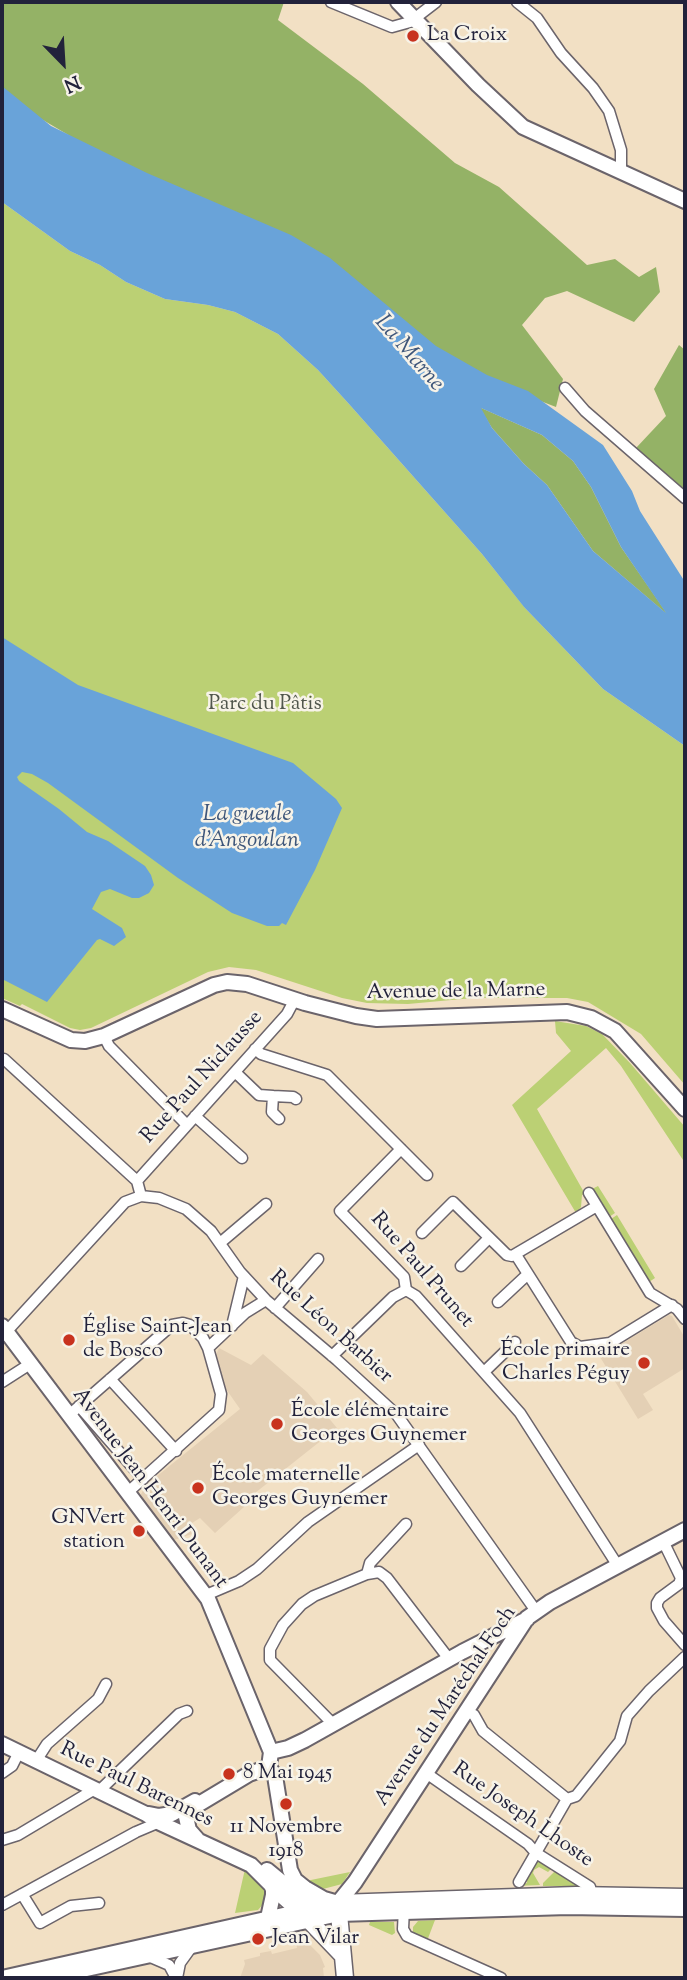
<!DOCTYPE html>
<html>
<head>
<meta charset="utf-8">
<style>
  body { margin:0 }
  #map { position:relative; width:687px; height:1980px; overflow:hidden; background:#f2e0c4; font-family:"Sorts Mill Goudy",serif }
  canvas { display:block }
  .frame { position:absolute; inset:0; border:4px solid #22223b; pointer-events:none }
  .north { position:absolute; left:28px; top:28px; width:70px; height:70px; -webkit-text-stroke:5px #f7f3e8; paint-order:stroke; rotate:156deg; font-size:19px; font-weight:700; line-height:28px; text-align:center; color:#22223b }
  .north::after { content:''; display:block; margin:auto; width:24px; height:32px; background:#22223b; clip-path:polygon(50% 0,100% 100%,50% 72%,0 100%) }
</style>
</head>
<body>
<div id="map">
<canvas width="687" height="1980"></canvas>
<div class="frame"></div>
<div class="north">N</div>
</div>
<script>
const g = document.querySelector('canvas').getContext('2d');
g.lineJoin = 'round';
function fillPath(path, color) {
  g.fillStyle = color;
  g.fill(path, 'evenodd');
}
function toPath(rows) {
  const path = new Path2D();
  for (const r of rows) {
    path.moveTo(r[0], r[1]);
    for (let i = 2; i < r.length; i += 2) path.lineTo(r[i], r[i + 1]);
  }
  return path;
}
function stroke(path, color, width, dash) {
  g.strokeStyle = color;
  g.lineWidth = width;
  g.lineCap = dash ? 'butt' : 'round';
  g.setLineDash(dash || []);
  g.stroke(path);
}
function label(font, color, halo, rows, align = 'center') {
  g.font = font + ' "Sorts Mill Goudy",serif';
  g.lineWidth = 5;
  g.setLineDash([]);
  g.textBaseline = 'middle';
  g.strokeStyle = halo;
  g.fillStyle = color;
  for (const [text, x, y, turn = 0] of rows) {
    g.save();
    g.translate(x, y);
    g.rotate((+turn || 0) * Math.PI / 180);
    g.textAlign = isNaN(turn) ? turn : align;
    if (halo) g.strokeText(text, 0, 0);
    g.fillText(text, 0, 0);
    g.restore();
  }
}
fillPath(toPath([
  [669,1315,672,1316,685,1338,685,1368,643,1394,653,1410,638,1419,600,1357],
  [219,1348,251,1365,263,1354,307,1392,337,1428,255,1493,254,1498,215,1533,200,1518,192,1523,198,1532,174,1540,140,1496,146,1485,240,1409,226,1389,215,1357],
  [296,1941,310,1945,320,1955,325,1967,323,1968,324,1978,240,1978,245,1964,244,1960,260,1956,260,1953,271,1951,272,1954,297,1948]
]), '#e4d0b5');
fillPath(toPath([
  [2,202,70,251,100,265,126,282,165,299,208,305,235,312,278,334,318,370,349,404,482,554,525,608,603,689,685,746,685,1085,641,1034,588,1002,567,998,473,998,408,1004,367,1003,342,998,256,970,229,967,208,972,91,1028,80,1030,70,1028,22,1004,20,1006,2,998],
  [555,1021,586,1026,602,1034,630,1063,685,1127,685,1163,621,1066,606,1048,537,1109,585,1194,582,1195,581,1207,576,1213,512,1105,571,1051,556,1033],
  [598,1186,615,1213,609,1217,592,1189],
  [617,1215,655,1278,649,1282,611,1219],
  [536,1862,542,1862,551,1869,548,1872,539,1867,534,1870,533,1873,540,1885,515,1886,527,1883,527,1878],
  [245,1869,264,1887,267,1893,265,1902,258,1910,235,1913],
  [555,1871,578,1884,578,1886,543,1886,543,1883],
  [350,1872,342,1884,323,1889,306,1881],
  [435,1920,427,1941,413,1933,413,1927,418,1921],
  [370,1922,394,1922,395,1933,392,1935,369,1925]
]), '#bbd074');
fillPath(toPath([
  [2,2,284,2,278,20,363,84,455,163,499,187,587,265,615,259,639,277,656,267,660,292,634,322,567,291,545,298,522,325,563,379,556,407,512,390,447,358,9,100,2,94],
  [679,345,685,350,685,490,636,448,666,416,654,389],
  [479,407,542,435,573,461,591,487,621,547,668,615,593,551,547,485,524,464,492,428]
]), '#94b266');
fillPath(toPath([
  [2,86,51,126,147,173,291,235,330,258,436,346,487,375,528,391,603,445,632,491,640,511,685,582,685,746,603,689,524,607,482,554,349,404,318,370,278,334,235,312,208,305,165,299,126,282,100,265,70,251,2,202],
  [481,408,542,435,573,461,591,487,621,547,666,613,593,551,547,485,524,464,492,428],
  [2,637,78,685,293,763,336,799,342,808,315,870,286,925,282,923,279,926,267,926,232,913,178,878,48,783,32,774,22,772,17,777,19,781,59,809,87,832,108,841,145,866,151,875,154,885,149,893,139,898,132,898,110,889,101,892,92,909,122,928,126,937,114,946,100,939,97,940,47,1002,2,979]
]), '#69a3d9');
const street = toPath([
  [331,2,392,27,410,22,436,2],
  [517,2,537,18,561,53,593,88,609,111,621,150,621,172],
  [565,388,585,411,685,498],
  [104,1036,109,1046,187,1125],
  [255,1049,261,1054,327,1075,427,1175],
  [4,1059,137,1181,141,1196],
  [235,1072,259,1095,273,1096,272,1112,279,1119],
  [273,1096,293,1097,296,1099],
  [195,1116,242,1158],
  [401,1149,340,1211,404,1277,406,1290,416,1296,520,1413,618,1566],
  [137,1181,287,1014,295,999],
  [589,1193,650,1293,677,1309,685,1319],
  [422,1233,453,1202,507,1255,512,1256,597,1206],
  [220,1243,266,1204],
  [516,1255,571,1342,580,1347,610,1343,672,1305],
  [461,1266,489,1238],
  [498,1302,528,1274],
  [275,1308,318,1259],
  [232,1326,244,1276],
  [6,1332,125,1202,141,1196,159,1198,186,1209,211,1231,240,1272,266,1300,337,1360,397,1415,536,1611],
  [208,1348,245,1313,266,1300],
  [332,1356,393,1297,406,1290],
  [484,1372,515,1342],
  [110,1379,176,1451],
  [2,1382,30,1364],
  [79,1406,143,1479],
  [68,1416,172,1325,183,1323,190,1325,203,1338,208,1348,221,1394,219,1410,127,1493],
  [663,1541,681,1578,679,1584,660,1598,657,1603,657,1608,664,1621,685,1645],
  [367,1574,370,1563,406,1524],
  [206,1595,239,1581,257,1569,308,1522,419,1445],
  [466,1711,474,1715,483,1731,567,1799],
  [333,1724,270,1660,270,1649,283,1625,302,1604,314,1596,367,1574,379,1572,387,1578,449,1659],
  [36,1761,47,1744,98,1699,106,1684],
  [2,1773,12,1766,19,1752],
  [426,1773,528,1844,536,1853,590,1887,592,1895],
  [99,1791,179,1714,187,1711],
  [567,1799,576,1796,620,1741,627,1716,649,1691,685,1657],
  [2,1840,18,1835,95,1789],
  [519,1882,567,1799],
  [22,1894,40,1923,71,1906,99,1903],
  [2,1905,136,1832,162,1821],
  [404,1908,403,1929,407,1936,501,1978],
  [148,1956,169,1965,176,1978],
  [177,1978,180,1963,193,1945]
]);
const secondary = toPath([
  [398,2,478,85,523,127,685,201],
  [2,1009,71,1040,85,1041,104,1036,214,985,227,982,247,984,305,1003,356,1016,377,1019,567,1012,591,1018,615,1031,685,1109],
  [2,1326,208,1599,271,1752,269,1767,275,1776,290,1870,295,1880,305,1888,324,1899,338,1903],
  [2,1744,146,1814,158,1822,251,1865,273,1887,273,1895,268,1918],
  [271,1752,288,1748,305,1740,462,1652,527,1619],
  [149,1814,159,1816,172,1814,195,1801],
  [197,1839,189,1830,186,1817,189,1810,249,1774,269,1767],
  [267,1870,307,1903,318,1908],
  [338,1903,355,1882,527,1618,550,1602,685,1530],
  [2,1978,337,1903],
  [45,1978,339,1914,568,1907,685,1909]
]);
const primary = toPath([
  [273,1887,300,1911,343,1956],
  [345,1978,338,1903,576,1895,685,1897]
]);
stroke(street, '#6b646b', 13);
stroke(secondary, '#6b646b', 18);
stroke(primary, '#6b646b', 19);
stroke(street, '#fff', 10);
stroke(secondary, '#fff', 14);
stroke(primary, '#fff', 16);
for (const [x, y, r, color] of [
  [413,36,7,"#c8321e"],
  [69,1340,7,"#c8321e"],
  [644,1363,7,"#c8321e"],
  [277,1424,7,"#c8321e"],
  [198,1488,7,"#c8321e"],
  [139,1531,7,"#c8321e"],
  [229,1774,7,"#c8321e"],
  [286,1804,7,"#c8321e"],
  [258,1939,7,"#c8321e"]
]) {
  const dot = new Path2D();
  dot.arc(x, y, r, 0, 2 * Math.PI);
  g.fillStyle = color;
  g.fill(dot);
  stroke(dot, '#f7f3e8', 2.5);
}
label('21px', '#22223b', '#f7f3e8', [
  ["La Croix",427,36],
  ["Église Saint-Jean",83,1328],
  ["de Bosco",83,1352],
  ["École primaire",630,1351,"right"],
  ["Charles Péguy",630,1375,"right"],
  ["École élémentaire",291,1412],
  ["Georges Guynemer",291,1436],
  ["École maternelle",212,1476],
  ["Georges Guynemer",212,1500],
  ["GNVert",125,1519,"right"],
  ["station",125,1543,"right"],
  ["8 Mai 1945",243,1774],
  ["11 Novembre",286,1828,"center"],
  ["1918",286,1852,"center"],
  ["Jean Vilar",272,1939]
], 'left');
label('21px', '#50564c', '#f7f3e8', [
  ["Parc du Pâtis",265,705]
]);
label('21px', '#22223b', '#f7f3e8', [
  ["Avenue de la Marne",456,993,-1],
  ["Rue Paul Niclausse",203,1078,-48],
  ["Rue Paul Prunet",421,1271,49],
  ["Rue Léon Barbier",330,1328,42],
  ["Avenue Jean Henri Dunant",149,1489,53],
  ["Avenue du Maréchal Foch",447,1707,-56],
  ["Rue Paul Barennes",136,1786,26],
  ["Rue Joseph Lhoste",522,1816,35]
]);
label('italic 23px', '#3e567a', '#f7f3e8', [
  ["La Marne",408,354,49],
  ["La gueule",247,816],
  ["d'Angoulan",247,842]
]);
</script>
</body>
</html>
